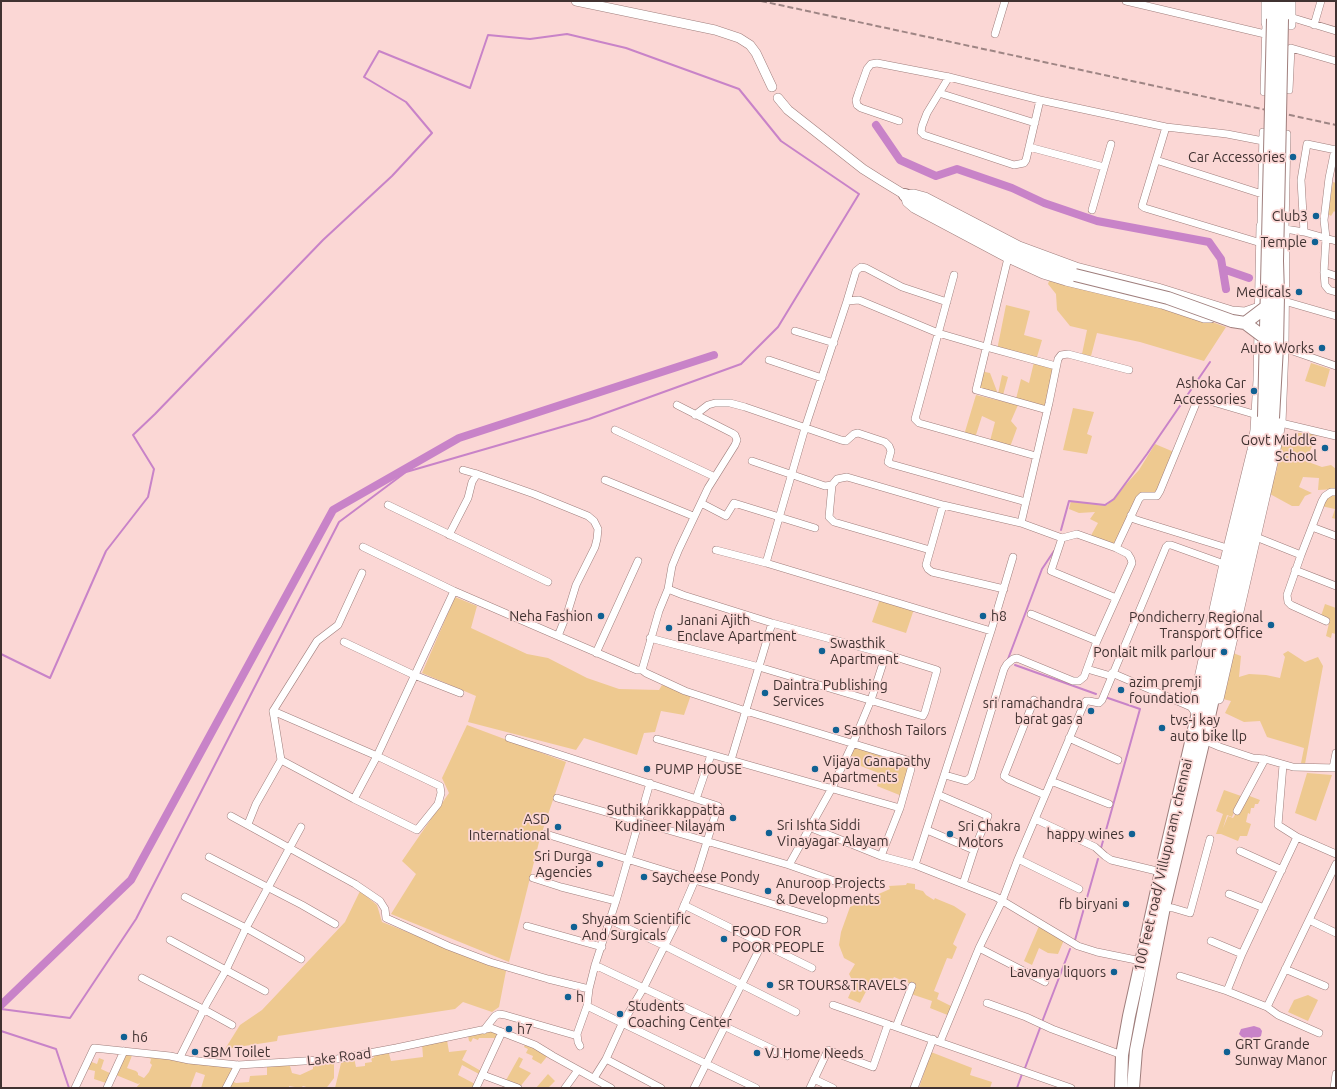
<!DOCTYPE html>
<html>
<head>
<meta charset="utf-8">
<style>
  body { margin:0 }
  #map { position:relative; width:1337px; height:1089px; overflow:hidden; background:#fbd7d5; font-family:Ubuntu,sans-serif }
  canvas { display:block }
  .frame { position:absolute; inset:0; border:2px solid #403231; pointer-events:none }
</style>
</head>
<body>
<div id="map">
<canvas width="1337" height="1089"></canvas>
<div class="frame"></div>
</div>
<script>
const g = document.querySelector('canvas').getContext('2d');
g.lineJoin = 'round';
function fillPath(path, color) {
  g.fillStyle = color;
  g.fill(path, 'evenodd');
}
function toPath(rows) {
  const path = new Path2D();
  for (const r of rows) {
    path.moveTo(r[0], r[1]);
    for (let i = 2; i < r.length; i += 2) path.lineTo(r[i], r[i + 1]);
  }
  return path;
}
function stroke(path, color, width, dash) {
  g.strokeStyle = color;
  g.lineWidth = width;
  g.lineCap = dash ? 'butt' : 'round';
  g.setLineDash(dash || []);
  g.stroke(path);
}
function label(font, color, halo, rows, align = 'center') {
  g.font = font + ' Ubuntu,sans-serif';
  g.lineWidth = 3.5;
  g.setLineDash([]);
  g.textBaseline = 'middle';
  g.strokeStyle = halo;
  g.fillStyle = color;
  for (const [text, x, y, turn = 0] of rows) {
    g.save();
    g.translate(x, y);
    g.rotate((+turn || 0) * Math.PI / 180);
    g.textAlign = isNaN(turn) ? turn : align;
    if (halo) g.strokeText(text, 0, 0);
    g.fillText(text, 0, 0);
    g.restore();
  }
}
fillPath(toPath([
  [1333,182,1336,183,1336,213,1334,211,1331,216,1328,214],
  [1050,278,1162,304,1226,327,1204,361,1140,342,1097,333,1091,356,1082,354,1087,330,1070,326,1057,310,1056,294,1048,284],
  [1006,305,1030,311,1024,335,1042,340,1037,357,1054,362,997,350],
  [1034,362,1056,367,1046,410,976,390,980,371,990,373,998,394,1002,375,1008,377,1003,395,1016,399,1021,379,1029,383],
  [1311,363,1330,369,1325,387,1305,381],
  [976,395,1018,405,1011,421,1017,428,1010,447,990,441,995,422,982,416,975,438,964,435],
  [1073,408,1094,412,1087,434,1092,436,1087,454,1063,450],
  [1297,433,1307,433,1317,435,1307,458,1311,463,1322,467,1331,465,1336,469,1336,489,1318,490,1319,478,1303,477,1299,487,1312,493,1305,496,1299,506,1292,506,1270,494,1272,478,1276,473,1282,443,1291,441],
  [1155,444,1174,452,1160,491,1142,496,1113,545,1089,539,1098,523,1090,519,1095,512,1079,513,1069,509,1071,501,1107,505,1139,470],
  [1336,495,1336,519,1332,518,1335,509,1321,506,1329,496],
  [455,597,477,606,471,628,527,654,548,658,587,678,619,689,659,690,662,685,691,695,684,715,661,711,655,732,644,733,637,755,584,738,576,750,468,722,476,696,422,673],
  [880,599,914,609,906,633,872,622],
  [1325,604,1336,608,1336,634,1332,633,1331,638,1326,636,1330,619,1321,616],
  [1288,651,1305,662,1318,657,1323,666,1305,764,1301,763,1304,748,1267,737,1260,721,1244,722,1225,713,1231,701,1223,699,1233,653,1241,656,1239,677,1249,674,1266,675,1280,678,1285,657,1283,654],
  [467,725,566,762,540,838,509,962,391,914,416,874,402,861,449,793,442,778],
  [856,746,910,764,902,796,877,786,881,774,848,761],
  [1307,773,1332,775,1316,821,1295,813],
  [1224,790,1241,796,1232,817,1227,815,1223,828,1228,816,1233,818,1247,795,1260,800,1258,804,1255,804,1254,808,1251,808,1250,814,1248,813,1246,822,1251,824,1247,836,1240,836,1238,841,1221,834,1216,834,1223,814,1216,811],
  [907,883,915,884,915,889,923,891,926,895,934,900,935,898,937,899,954,906,966,914,953,944,957,947,952,959,947,958,934,991,939,993,937,999,953,1007,950,1016,930,1008,932,1001,911,994,914,985,894,977,889,986,881,980,873,978,860,1003,848,998,854,984,849,974,855,964,844,958,839,945,841,932,850,907,859,903,869,902,874,896,890,889,889,886,906,885],
  [360,891,377,905,382,922,506,971,499,1007,492,1012,463,1002,455,1009,278,1036,277,1041,225,1049,240,1025,262,1010,345,922],
  [1039,926,1064,940,1058,954,1048,953,1039,948,1032,965,1024,961],
  [1308,995,1318,1000,1308,1021,1288,1012,1294,1000],
  [491,1029,502,1033,498,1038,479,1038,478,1040,473,1038,471,1042,469,1041,468,1036,447,1040,449,1052,467,1050,462,1060,481,1071,479,1074,462,1065,458,1075,475,1084,473,1088,335,1088,342,1059,354,1058,356,1067,365,1066,365,1063,372,1062,371,1058,374,1058,373,1055,388,1050,391,1061,423,1057,422,1043],
  [526,1042,549,1054,541,1064,532,1059,533,1056,526,1053,528,1049,524,1047],
  [126,1052,133,1053,127,1068,136,1071,138,1073,138,1075,144,1078,149,1072,152,1065,150,1063,151,1059,144,1056,236,1066,224,1088,201,1088,205,1075,196,1072,190,1088,136,1088,140,1083,138,1084,116,1075],
  [931,1052,972,1068,970,1075,992,1082,990,1088,919,1088],
  [519,1057,523,1059,519,1067,531,1073,519,1088,505,1082],
  [99,1058,104,1060,101,1069,112,1074,106,1083,94,1079,95,1071,86,1069,89,1061,97,1064],
  [334,1060,334,1078,328,1086,326,1088,310,1088,303,1086,301,1088,289,1086,289,1088,228,1088,231,1081,236,1083,249,1082,250,1076,267,1075,267,1063,298,1065,290,1066,292,1073,300,1075,313,1069,313,1061],
  [548,1074,555,1081,548,1088,536,1088]
]), '#eec990');
fillPath(toPath([
  [1254,1026,1260,1028,1262,1031,1261,1036,1252,1041,1251,1038,1247,1039,1242,1037,1239,1034,1241,1029]
]), '#c883c8');
stroke(toPath([
  [1061,530,1069,501,1105,505,1114,499,1147,454,1210,362],
  [1,654,50,678,106,551,148,497,154,469,133,435,155,414,323,240,392,176,432,133,406,102,364,77,379,51,470,88,488,35,530,39,567,34,626,48,739,89,781,141,859,194,778,327,741,364,589,419,406,472,339,522,136,919,70,1018,1,1009],
  [1008,659,1042,569,1054,551],
  [1015,665,1096,694],
  [1101,848,1140,709,1105,697],
  [1075,940,1098,859],
  [1042,1022,1070,949],
  [1,1031,56,1049,69,1088],
  [1025,1068,1040,1028],
  [1017,1088,1022,1074]
]), '#c883c8', 2);
stroke(toPath([
  [876,125,900,160,936,176,957,169,1012,188,1044,203,1097,221,1209,242,1221,259,1226,289],
  [1223,269,1249,278],
  [1,1005,131,880,333,510,459,438,714,355]
]), '#c883c8', 8);
const minor = toPath([
  [1126,1,1265,34],
  [1290,17,1336,31],
  [1314,25,1321,1],
  [995,34,1005,1],
  [949,77,927,113,922,126,921,132,924,135,1014,165,1024,163,1026,160,1040,100],
  [1289,90,1291,48,1336,61],
  [1264,92,1266,23],
  [939,93,1035,123],
  [899,121,861,108,857,105,856,100,858,94,867,69,871,64,877,63,949,77,1040,100,1166,127,1227,134,1263,141],
  [1166,127,1142,206,1145,208,1261,243],
  [1287,134,1285,229,1304,232,1336,241],
  [1029,147,1104,167],
  [1335,149,1329,178,1324,220,1326,238,1324,272,1325,285,1329,290,1336,292],
  [1156,160,1262,194],
  [1092,210,1111,144],
  [1261,226,1263,132],
  [1304,232,1301,180,1307,144,1336,150],
  [1008,258,976,390,1047,410],
  [1324,272,1336,276],
  [954,275,915,419,919,423,1036,456],
  [847,301,859,300,938,333,986,347,1056,366],
  [1284,301,1336,316],
  [795,331,834,343],
  [1284,348,1336,366],
  [769,360,822,378],
  [695,415,708,405,715,403,730,403,745,407,841,440,846,441,854,434,858,433,885,442,889,446,891,451,888,462,891,464,1026,502],
  [1281,423,1336,436],
  [615,430,715,477],
  [752,461,825,486,832,485,837,479,847,477,943,505,1021,523,1062,538,1077,534,1116,548,1128,554,1131,559,1132,563,1097,641,1084,677,1079,681,1073,681,1017,658,1013,659,1007,664,1004,669,971,777,966,781,945,775],
  [463,470,477,474,534,494,588,516,594,521,598,529,597,539,595,547,576,585,568,611,558,636,637,670,642,670,659,611,668,589,672,566,679,549,708,488,735,445,737,440,735,435,732,433,677,405],
  [605,480,693,516],
  [832,485,829,517,834,522,930,550],
  [701,503,726,516,734,503,815,528],
  [388,505,548,582],
  [943,505,926,565,928,569,932,572,1004,589],
  [1131,515,1134,519,1140,521,1227,548],
  [1021,523,1049,403,1058,359,1061,355,1068,354,1129,370],
  [1312,527,1336,536],
  [449,535,468,498,472,482,477,474],
  [1256,537,1301,555],
  [1062,538,1051,571,1116,598],
  [363,547,454,591,558,636],
  [1116,548,1139,499,1142,496,1157,496,1160,491,1197,401,1200,400,1206,400,1257,415],
  [716,550,766,563,991,631],
  [766,563,805,428,847,301,856,271,861,267,866,268,902,287,947,302],
  [1295,570,1336,586],
  [1031,614,1097,641],
  [1326,621,1291,605,1288,602,1287,595,1301,555,1322,501,1325,496,1331,492,1336,492],
  [650,638,759,667,923,716,925,712,937,670,886,654,772,623,683,595,668,589],
  [344,642,414,675,460,693],
  [596,653,638,561],
  [1087,669,1111,676],
  [642,670,646,673,685,691,746,711,907,760,911,763,911,769,900,808,881,856],
  [1112,673,1196,709],
  [1034,700,1004,776,1008,779,1045,795],
  [273,711,377,756,440,786,441,793,438,804,417,830,354,799,281,760],
  [509,738,718,806,695,880,680,915,644,987,622,1024,606,1059,594,1078],
  [1069,738,1118,760],
  [657,739,900,808],
  [1201,739,1220,747,1253,758,1265,759,1293,767,1336,768],
  [731,760,772,623],
  [1283,765,1278,825,1297,837,1336,854],
  [1333,768,1336,753],
  [1051,781,1109,804],
  [939,795,988,816,974,850,963,884],
  [557,798,789,865,843,884],
  [354,799,377,756,454,591],
  [696,799,711,755],
  [1237,811,1265,759],
  [231,816,355,884,380,901,385,909,386,918,448,946,490,962,548,979,589,989],
  [1035,819,1095,847,1105,856,1111,860,1161,872],
  [248,824,256,804,281,760,273,711,317,641,338,625,362,573],
  [809,827,881,856,915,865,996,897,1078,946,1097,952,1141,961],
  [927,830,974,850],
  [546,834,824,920],
  [1240,851,1282,870],
  [209,857,302,905,335,924],
  [1018,859,1079,889],
  [789,865,832,788,853,743,871,700,886,654],
  [915,865,991,631,1013,557],
  [533,878,561,887,616,901],
  [1229,894,1264,908],
  [185,897,246,928,301,959],
  [684,905,812,968],
  [1164,907,1173,908,1190,913,1210,839],
  [610,920,665,946,796,1012],
  [1309,920,1336,933],
  [527,926,602,947],
  [170,940,265,991],
  [1211,941,1242,954],
  [979,948,1045,982],
  [595,965,787,1056],
  [1285,969,1325,986],
  [1180,976,1227,991,1267,1007,1278,1015,1319,1033],
  [142,978,203,1009,232,1025],
  [1227,991,1242,954,1297,837],
  [987,1003,1026,1017,1052,1029,1122,1055],
  [833,1005,1071,1088],
  [587,1006,756,1088],
  [1267,1007,1336,864],
  [721,1025,762,944],
  [896,1027,912,986],
  [484,1030,495,1016,499,1014,505,1015,574,1035,577,1034,587,1006,589,989,595,965,616,901,650,783],
  [577,1034,578,1042,580,1046],
  [940,1042,979,948,1002,901,1018,859,1084,704,1086,701,1089,701,1099,703,1102,700,1166,547,1168,545,1171,545,1224,564],
  [180,1057,207,1003,226,970,246,928,301,827],
  [606,1059,661,1088],
  [483,1075,518,1088],
  [814,1079,833,1088],
  [75,1088,94,1048,170,1056,189,1060,238,1065,337,1059,396,1048,491,1028,535,1045,553,1056,611,1088],
  [107,1088,124,1051],
  [226,1088,238,1065],
  [476,1088,502,1032],
  [565,1088,578,1070],
  [694,1088,725,1026],
  [810,1088,828,1050,873,1067,888,1024],
  [914,1088,933,1039],
  [1334,1088,1336,1074]
]);
const tertiary = toPath([
  [576,1,715,30,739,38,750,45,756,53,772,87],
  [1291,1,1291,25],
  [1266,23,1266,1],
  [778,98,788,110,863,169,882,181,905,195,914,194,925,197,1019,246,1076,267,1158,288,1232,311,1245,312,1259,307],
  [905,195,907,202,914,208,1008,258,1043,274,1066,281,1162,304,1204,318,1211,318,1217,314],
  [1197,714,1193,708,1194,701,1224,564,1252,450,1255,430,1258,380,1261,226,1285,229,1284,348,1281,423,1275,454,1219,699]
]);
const trunk = toPath([
  [1273,19,1273,1],
  [1282,19,1283,1],
  [905,195,1013,252,1035,262,1075,275],
  [1121,1088,1122,1055,1129,1016,1161,872,1258,453,1264,417],
  [1133,1088,1136,1050,1164,907,1204,739,1267,456,1273,418]
]);
stroke(minor, '#9f7e7c', 8);
stroke(tertiary, '#9f7e7c', 10);
stroke(trunk, '#9f7e7c', 14);
stroke(minor, '#fff', 7);
stroke(tertiary, '#fff', 9);
stroke(trunk, '#fff', 12);
stroke(toPath([
  [761,1,1336,125]
]), '#9e8584', 2, [6, 3]);
const trunkBridge = toPath([
  [1075,275,1168,298,1232,321,1245,323,1265,338],
  [1245,323,1266,307],
  [1264,417,1273,19],
  [1273,418,1277,347,1278,295,1277,261,1282,19]
]);
stroke(trunkBridge, '#9f7e7c', 14, []);
stroke(trunkBridge, '#fff', 12);
for (const [x, y, r, color] of [
  [1293,157,4,"#106193"],
  [1316,216,4,"#106193"],
  [1315,242,4,"#106193"],
  [1299,292,4,"#106193"],
  [1322,348,4,"#106193"],
  [1254,391,4,"#106193"],
  [1325,448,4,"#106193"],
  [601,616,4,"#106193"],
  [983,616,4,"#106193"],
  [1271,625,4,"#106193"],
  [669,628,4,"#106193"],
  [822,651,4,"#106193"],
  [1224,652,4,"#106193"],
  [1121,690,4,"#106193"],
  [765,693,4,"#106193"],
  [1091,711,4,"#106193"],
  [1162,728,4,"#106193"],
  [836,730,4,"#106193"],
  [647,769,4,"#106193"],
  [815,769,4,"#106193"],
  [733,818,4,"#106193"],
  [558,827,4,"#106193"],
  [769,833,4,"#106193"],
  [950,834,4,"#106193"],
  [1132,834,4,"#106193"],
  [600,864,4,"#106193"],
  [644,877,4,"#106193"],
  [768,891,4,"#106193"],
  [1126,904,4,"#106193"],
  [574,927,4,"#106193"],
  [724,939,4,"#106193"],
  [1114,972,4,"#106193"],
  [770,985,4,"#106193"],
  [568,997,4,"#106193"],
  [620,1014,4,"#106193"],
  [509,1029,4,"#106193"],
  [124,1037,4,"#106193"],
  [195,1052,4,"#106193"],
  [1227,1052,4,"#106193"],
  [757,1053,4,"#106193"]
]) {
  const dot = new Path2D();
  dot.arc(x, y, r, 0, 2 * Math.PI);
  g.fillStyle = color;
  g.fill(dot);
  stroke(dot, '#fbd7d5', 1.5);
}
label('14px', '#403231', '#fbd7d5', [
  ["Car Accessories",1285,157,"right"],
  ["Club3",1308,216,"right"],
  ["Temple",1307,242,"right"],
  ["Medicals",1291,292,"right"],
  ["Auto Works",1314,348,"right"],
  ["Ashoka Car",1246,383,"right"],
  ["Accessories",1246,399,"right"],
  ["Govt Middle",1317,440,"right"],
  ["School",1317,456,"right"],
  ["Neha Fashion",593,616,"right"],
  ["h8",991,616],
  ["Pondicherry Regional",1263,617,"right"],
  ["Transport Office",1263,633,"right"],
  ["Janani Ajith",677,620],
  ["Enclave Apartment",677,636],
  ["Swasthik",830,643],
  ["Apartment",830,659],
  ["Ponlait milk parlour",1216,652,"right"],
  ["azim premji",1129,682],
  ["foundation",1129,698],
  ["Daintra Publishing",773,685],
  ["Services",773,701],
  ["sri ramachandra",1083,703,"right"],
  ["barat gas a",1083,719,"right"],
  ["tvs-j kay",1170,720],
  ["auto bike llp",1170,736],
  ["Santhosh Tailors",844,730],
  ["Vijaya Ganapathy",823,761],
  ["Apartments",823,777],
  ["PUMP HOUSE",655,769],
  ["Suthikarikkappatta",725,810,"right"],
  ["Kudineer Nilayam",725,826,"right"],
  ["ASD",550,819,"right"],
  ["International",550,835,"right"],
  ["Sri Ishta Siddi",777,825],
  ["Vinayagar Alayam",777,841],
  ["Sri Chakra",958,826],
  ["Motors",958,842],
  ["happy wines",1124,834,"right"],
  ["Sri Durga",592,856,"right"],
  ["Agencies",592,872,"right"],
  ["Saycheese Pondy",652,877],
  ["Anuroop Projects",776,883],
  ["& Developments",776,899],
  ["fb biryani",1118,904,"right"],
  ["Shyaam Scientific",582,919],
  ["And Surgicals",582,935],
  ["FOOD FOR",732,931],
  ["POOR PEOPLE",732,947],
  ["Lavanya liquors",1106,972,"right"],
  ["SR TOURS&TRAVELS",778,985],
  ["h",576,997],
  ["Students",628,1006],
  ["Coaching Center",628,1022],
  ["h7",517,1029],
  ["h6",132,1037],
  ["GRT Grande",1235,1044],
  ["Sunway Manor",1235,1060],
  ["SBM Toilet",203,1052],
  ["VJ Home Needs",765,1053]
], 'left');
label('14px', '#403231', '#fbd7d5', [
  ["100 feet road/ Villupuram, chennai",1163,865,-77],
  ["Lake Road",339,1057,-7]
]);
</script>
</body>
</html>
